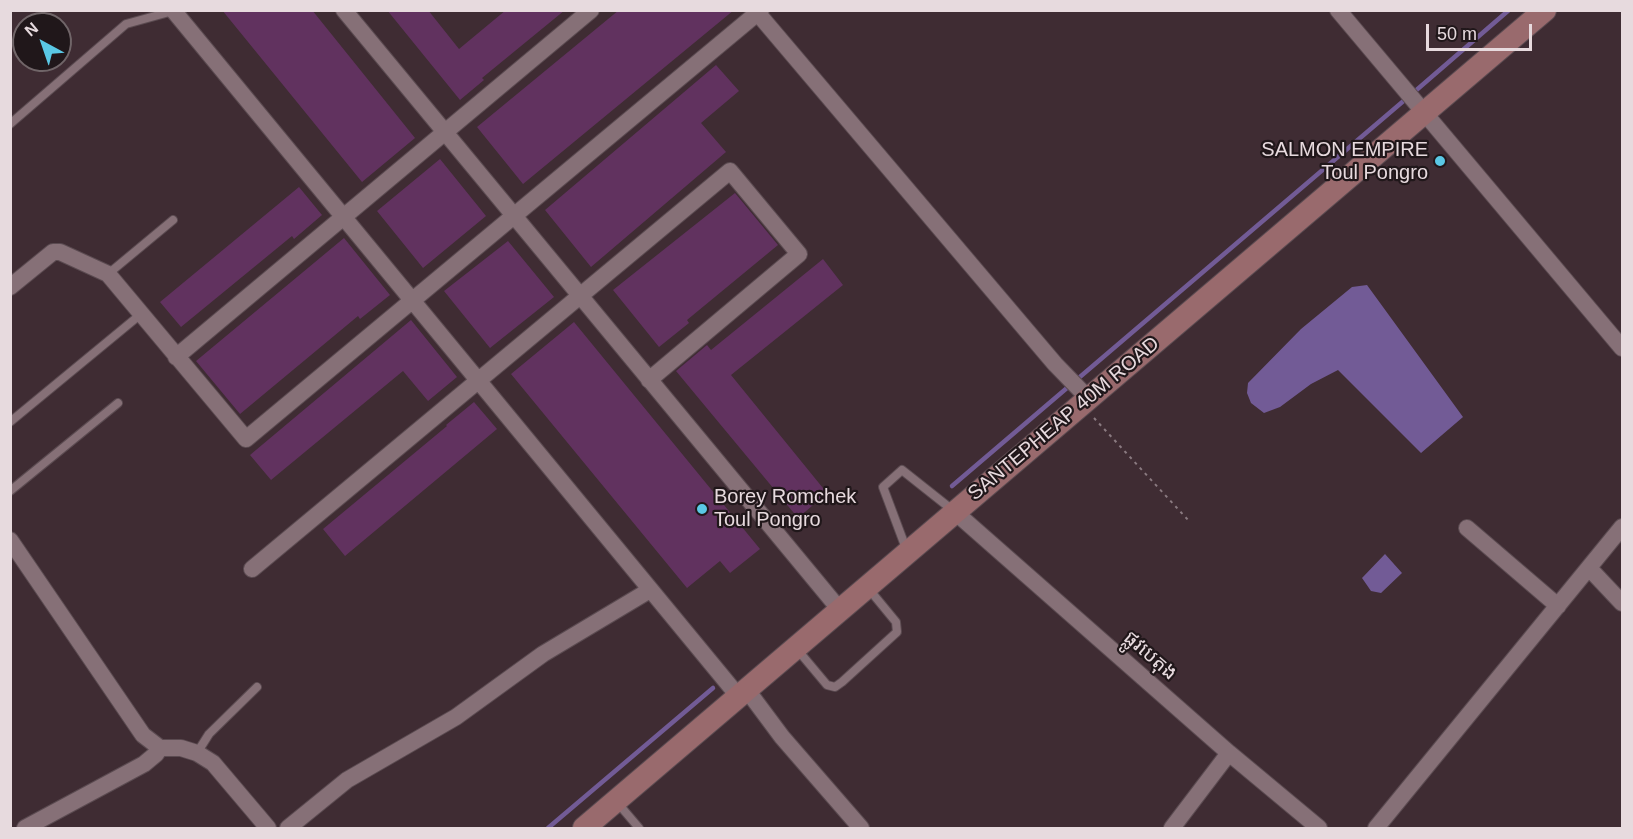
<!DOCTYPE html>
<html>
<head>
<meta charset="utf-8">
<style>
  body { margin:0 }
  #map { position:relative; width:1633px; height:839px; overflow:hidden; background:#3f2c33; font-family:Helvetica,sans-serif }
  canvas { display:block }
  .frame { position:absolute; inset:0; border:12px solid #e7dade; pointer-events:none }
  .north { position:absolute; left:12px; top:12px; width:60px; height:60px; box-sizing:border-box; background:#20171a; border:2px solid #706568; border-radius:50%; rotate:320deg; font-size:16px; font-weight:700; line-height:24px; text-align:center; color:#e7dade }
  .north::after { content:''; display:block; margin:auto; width:21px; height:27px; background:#5ac8e5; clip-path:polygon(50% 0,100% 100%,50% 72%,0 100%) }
  .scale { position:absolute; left:1426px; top:24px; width:106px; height:27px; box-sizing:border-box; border:3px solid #e7dade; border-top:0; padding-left:8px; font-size:18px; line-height:21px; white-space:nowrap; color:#e7dade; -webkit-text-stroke:4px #20171a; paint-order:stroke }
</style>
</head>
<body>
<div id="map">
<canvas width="1633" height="839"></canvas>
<div class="frame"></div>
<div class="north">N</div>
<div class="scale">50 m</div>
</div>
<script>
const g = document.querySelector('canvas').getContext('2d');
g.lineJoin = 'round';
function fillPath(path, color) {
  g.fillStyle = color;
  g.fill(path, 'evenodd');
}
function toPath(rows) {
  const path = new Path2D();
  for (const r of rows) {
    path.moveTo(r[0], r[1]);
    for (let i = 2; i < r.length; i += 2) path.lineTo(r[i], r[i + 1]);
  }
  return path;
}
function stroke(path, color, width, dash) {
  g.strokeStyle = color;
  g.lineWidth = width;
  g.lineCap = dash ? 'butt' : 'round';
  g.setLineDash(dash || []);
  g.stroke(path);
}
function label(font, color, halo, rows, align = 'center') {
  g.font = font + ' Helvetica,"Noto Sans Khmer",sans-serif';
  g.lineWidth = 4.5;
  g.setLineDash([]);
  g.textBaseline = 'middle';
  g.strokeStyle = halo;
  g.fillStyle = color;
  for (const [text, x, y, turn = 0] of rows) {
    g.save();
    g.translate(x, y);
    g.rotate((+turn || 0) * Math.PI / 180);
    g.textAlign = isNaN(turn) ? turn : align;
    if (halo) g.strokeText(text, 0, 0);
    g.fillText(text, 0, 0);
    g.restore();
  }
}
fillPath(toPath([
  [1367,285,1463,417,1421,453,1338,370,1311,384,1280,407,1264,413,1251,403,1247,393,1248,383,1301,329,1352,287],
  [1385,554,1402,573,1381,593,1371,591,1362,578]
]), '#725b96');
stroke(toPath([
  [1413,93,1509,10],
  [952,486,1407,98],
  [548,828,713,688]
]), '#725b96', 4.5);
fillPath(toPath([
  [222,10,312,10,415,138,362,182],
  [387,10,428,10,459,49,506,10,565,10,482,78,484,80,460,100],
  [619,10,734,10,523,184,477,127],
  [716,65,739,91,701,123,726,152,591,267,545,210],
  [440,159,486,216,423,268,377,211],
  [299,187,322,215,294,239,292,236,181,327,160,302],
  [735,193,778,245,687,320,689,323,659,347,613,290],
  [344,238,390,295,360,319,358,316,240,414,196,361],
  [508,241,554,297,490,348,444,291],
  [823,259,843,285,731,375,827,493,798,518,676,371,707,345,711,350],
  [411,320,457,377,428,401,403,371,271,480,250,455],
  [574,322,760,549,730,573,720,561,687,588,511,374],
  [474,402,497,429,345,556,323,529,447,426,446,425]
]), '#61325f');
const lane = toPath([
  [10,124,126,24,173,11],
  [108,274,173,220],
  [10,422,141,314],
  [10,491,118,403],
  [907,551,883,487,902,470,955,512],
  [796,648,827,685,835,687,842,682,897,632,896,622,868,588],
  [197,753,209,734,257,687],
  [616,801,639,828]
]);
const street = toPath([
  [173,10,739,697],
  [344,10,840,610],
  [755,10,1055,364,1089,399],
  [1338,10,1622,348],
  [10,287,53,252,60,252,108,274,246,439,761,10],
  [176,357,591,10],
  [955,512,1229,753,1319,828],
  [1467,528,1558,606],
  [10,540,143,735,160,748,181,748,197,753,213,763,268,828],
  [1589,568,1622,603],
  [252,569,730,171,799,254,649,380],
  [747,690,782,737,861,828],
  [25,828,144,764,156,754,160,748],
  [288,828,347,780,456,717,543,654,650,590],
  [1172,828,1229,753],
  [1376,828,1622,527]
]);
const secondary = toPath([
  [584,828,1545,10]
]);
stroke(lane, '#5b4b51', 10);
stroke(street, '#5b4b51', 18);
stroke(secondary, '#5b4b51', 24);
stroke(toPath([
  [1094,418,1189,521]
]), '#8a7a80', 2, [3, 4.5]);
stroke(lane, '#867077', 8);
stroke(street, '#867077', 16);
stroke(secondary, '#996a6d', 22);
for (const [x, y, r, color] of [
  [1440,161,6,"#5ac8e5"],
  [702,509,6,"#5ac8e5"]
]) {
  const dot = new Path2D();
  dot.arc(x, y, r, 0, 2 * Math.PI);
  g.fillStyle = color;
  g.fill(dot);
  stroke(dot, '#20171a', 2);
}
label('20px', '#e7dade', '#20171a', [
  ["SALMON EMPIRE",1428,150],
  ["Toul Pongro",1428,173],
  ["Borey Romchek",714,497,"left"],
  ["Toul Pongro",714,520,"left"]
], 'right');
label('20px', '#e7dade', '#20171a', [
  ["SANTEPHEAP 40M ROAD",1064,419,-40],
  ["ផ្លូវបេតុង",1150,656,41]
]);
</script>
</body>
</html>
